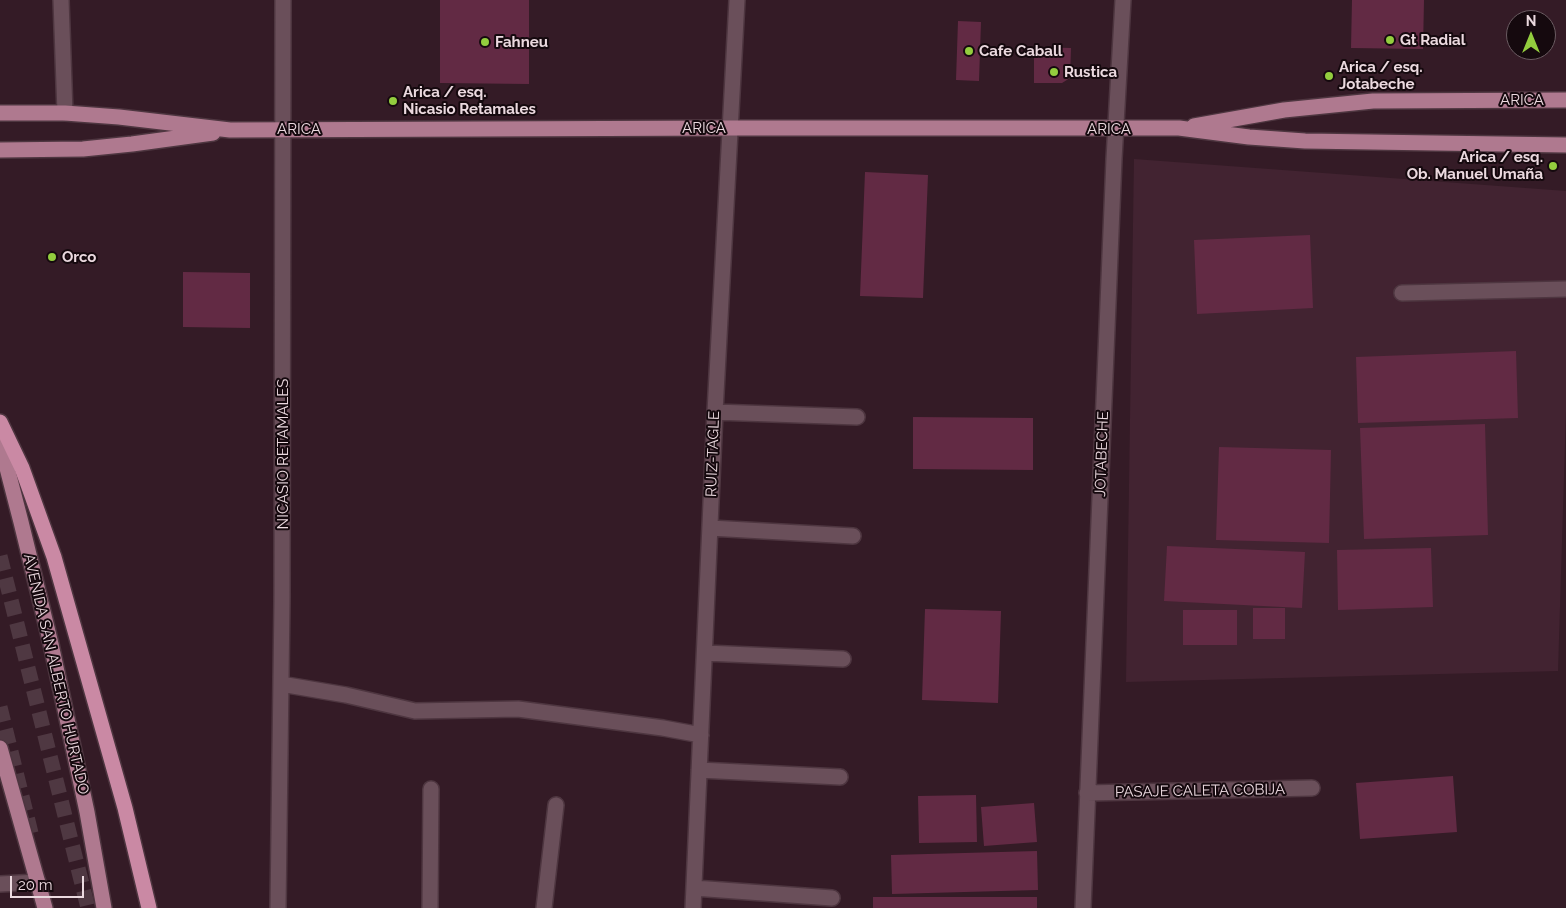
<!DOCTYPE html>
<html>
<head>
<meta charset="utf-8">
<style>
  body { margin:0 }
  #map { position:relative; width:1566px; height:908px; overflow:hidden; background:#341b26; font-family:Raleway,sans-serif }
  canvas { display:block }
  .north { position:absolute; left:1506px; top:10px; width:50px; height:50px; box-sizing:border-box; background:#15090e; border:1px solid #6b5c62; border-radius:50%; rotate:0deg; font-size:14px; font-weight:700; line-height:20px; text-align:center; color:#ebd9df }
  .north::after { content:''; display:block; margin:auto; width:18px; height:22px; background:#93cd3e; clip-path:polygon(50% 0,100% 100%,50% 72%,0 100%) }
  .scale { position:absolute; left:10px; top:876px; width:74px; height:22px; box-sizing:border-box; border:2px solid #ebd9df; border-top:0; padding-left:6px; font-size:15px; line-height:18px; white-space:nowrap; color:#ebd9df; -webkit-text-stroke:4px #15090e; paint-order:stroke }
</style>
</head>
<body>
<div id="map">
<canvas width="1566" height="908"></canvas>
<div class="north">N</div>
<div class="scale">20 m</div>
</div>
<script>
const g = document.querySelector('canvas').getContext('2d');
g.lineJoin = 'round';
function fillPath(path, color) {
  g.fillStyle = color;
  g.fill(path, 'evenodd');
}
function toPath(rows) {
  const path = new Path2D();
  for (const r of rows) {
    path.moveTo(r[0], r[1]);
    for (let i = 2; i < r.length; i += 2) path.lineTo(r[i], r[i + 1]);
  }
  return path;
}
function stroke(path, color, width, dash) {
  g.strokeStyle = color;
  g.lineWidth = width;
  g.lineCap = dash ? 'butt' : 'round';
  g.setLineDash(dash || []);
  g.stroke(path);
}
function label(font, color, halo, rows, align = 'center') {
  g.font = font + ' Raleway,sans-serif';
  g.lineWidth = 4;
  g.setLineDash([]);
  g.textBaseline = 'middle';
  g.strokeStyle = halo;
  g.fillStyle = color;
  for (const [text, x, y, turn = 0] of rows) {
    g.save();
    g.translate(x, y);
    g.rotate((+turn || 0) * Math.PI / 180);
    g.textAlign = isNaN(turn) ? turn : align;
    if (halo) g.strokeText(text, 0, 0);
    g.fillText(text, 0, 0);
    g.restore();
  }
}
fillPath(toPath([
  [1134,159,1566,191,1566,411,1558,671,1126,682]
]), '#422331');
fillPath(toPath([
  [440,0,529,0,529,84,440,83],
  [1352,0,1424,0,1423,49,1351,48],
  [958,21,981,22,979,81,956,80],
  [1034,47,1071,48,1070,78,1062,83,1034,83],
  [865,172,928,175,923,298,860,296],
  [1310,235,1313,308,1197,314,1194,240],
  [183,272,250,273,250,328,183,327],
  [1516,351,1518,418,1358,423,1356,357],
  [913,417,1033,418,1033,470,913,469],
  [1485,424,1488,535,1364,539,1360,428],
  [1219,447,1331,450,1329,543,1216,540],
  [1167,546,1305,552,1302,608,1164,601],
  [1431,548,1433,607,1338,610,1337,550],
  [1253,608,1285,608,1285,639,1253,639],
  [925,609,1001,611,998,703,922,700],
  [1183,610,1237,610,1237,645,1183,645],
  [1453,776,1457,832,1360,839,1356,783],
  [976,795,977,842,919,843,918,796],
  [1034,803,1037,842,984,846,981,807],
  [1037,851,1038,890,892,894,891,855],
  [873,897,1037,897,1037,908,873,908]
]), '#622a44');
stroke(toPath([
  [0,556,88,908],
  [0,707,32,837]
]), '#4f3842', 15, [15, 8]);
const minor = toPath([
  [61,0,65,113],
  [1402,293,1566,289],
  [715,412,857,417],
  [710,528,853,536],
  [705,653,843,659],
  [281,684,346,695,415,711,518,709,663,728,701,735],
  [699,770,840,777],
  [1087,793,1312,788],
  [0,884,38,882],
  [694,888,832,898],
  [278,908,282,601,283,0],
  [430,908,431,789],
  [544,908,556,805],
  [693,908,715,412,737,0],
  [1083,908,1114,159,1123,0]
]);
const major = toPath([
  [0,113,65,113,119,117,230,130,730,128,1179,128,1249,137,1305,141,1566,145],
  [1194,126,1284,110,1373,101,1566,100],
  [0,150,83,149,132,144,213,133],
  [0,441,21,522,51,644,87,812,104,908],
  [0,748,45,908]
]);
const highway = toPath([
  [0,422,22,468,54,557,125,808,149,908]
]);
stroke(minor, '#4e3640', 18);
stroke(major, '#4e3640', 18);
stroke(highway, '#4e3640', 18);
stroke(minor, '#6a4f5a', 15);
stroke(major, '#af798f', 15);
stroke(highway, '#ca89a4', 15);
for (const [x, y, r, color] of [
  [1390,40,5,"#93cd3e"],
  [485,42,5,"#93cd3e"],
  [969,51,5,"#93cd3e"],
  [1054,72,5,"#93cd3e"],
  [1329,76,5,"#93cd3e"],
  [393,101,5,"#93cd3e"],
  [1553,166,5,"#93cd3e"],
  [52,257,5,"#93cd3e"]
]) {
  const dot = new Path2D();
  dot.arc(x, y, r, 0, 2 * Math.PI);
  g.fillStyle = color;
  g.fill(dot);
  stroke(dot, '#15090e', 2);
}
label('bold 15px', '#ebd9df', '#15090e', [
  ["Gt Radial",1400,40],
  ["Fahneu",495,42],
  ["Cafe Caball",979,51],
  ["Arica / esq.",1339,67],
  ["Jotabeche",1339,84],
  ["Rustica",1064,72],
  ["Arica / esq.",403,92],
  ["Nicasio Retamales",403,109],
  ["Arica / esq.",1543,157,"right"],
  ["Ob. Manuel Umaña",1543,174,"right"],
  ["Orco",62,257]
], 'left');
label('15px', '#ebd9df', '#15090e', [
  ["ARICA",1522,100],
  ["ARICA",704,128],
  ["ARICA",299,129],
  ["ARICA",1109,129],
  ["NICASIO RETAMALES",283,454,-90],
  ["RUIZ-TAGLE",713,454,-88],
  ["JOTABECHE",1102,454,-88],
  ["AVENIDA SAN ALBERTO HURTADO",56,674,77],
  ["PASAJE CALETA COBIJA",1200,791,-1]
]);
</script>
</body>
</html>
